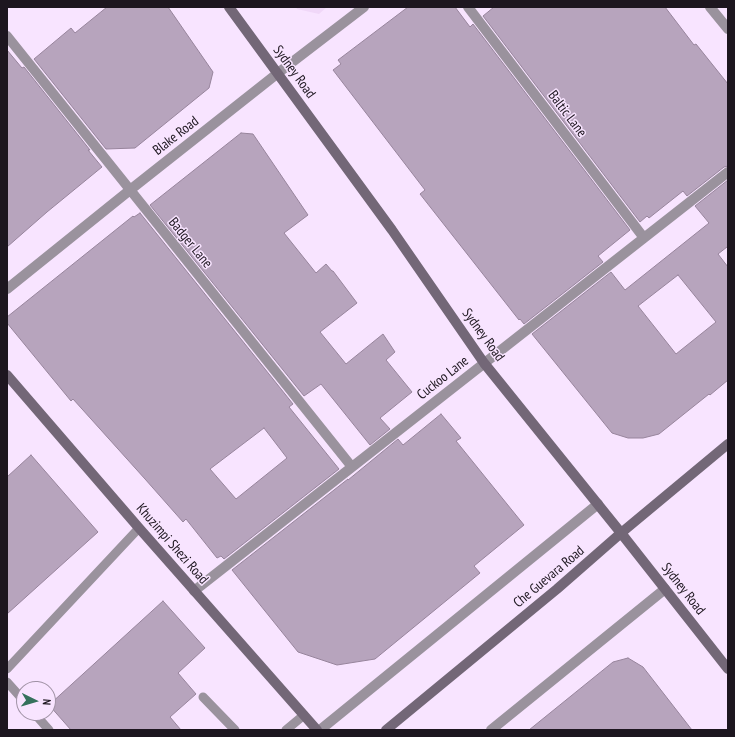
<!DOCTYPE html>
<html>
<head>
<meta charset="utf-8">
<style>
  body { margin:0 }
  #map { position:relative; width:735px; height:737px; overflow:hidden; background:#f8e4ff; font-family:"PT Sans Narrow",sans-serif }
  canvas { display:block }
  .frame { position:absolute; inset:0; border:8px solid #1d161f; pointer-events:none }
  .north { position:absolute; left:16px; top:681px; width:40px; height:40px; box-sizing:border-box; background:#f8e4ff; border:1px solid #a092a5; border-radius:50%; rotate:95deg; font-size:11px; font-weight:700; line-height:16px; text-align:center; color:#1d161f }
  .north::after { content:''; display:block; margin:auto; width:14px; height:18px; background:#35715c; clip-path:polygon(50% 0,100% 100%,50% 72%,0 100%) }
</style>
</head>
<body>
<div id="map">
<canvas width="735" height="737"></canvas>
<div class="frame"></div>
<div class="north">N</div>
</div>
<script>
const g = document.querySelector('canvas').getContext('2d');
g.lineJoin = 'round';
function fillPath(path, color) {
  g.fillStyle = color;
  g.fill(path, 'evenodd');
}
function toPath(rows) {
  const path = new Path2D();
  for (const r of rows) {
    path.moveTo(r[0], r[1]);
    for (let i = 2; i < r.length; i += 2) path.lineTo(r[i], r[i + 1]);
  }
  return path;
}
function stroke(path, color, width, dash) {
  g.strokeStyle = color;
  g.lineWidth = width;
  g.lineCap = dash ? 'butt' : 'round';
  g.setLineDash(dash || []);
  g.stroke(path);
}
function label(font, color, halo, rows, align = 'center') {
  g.font = font + ' "PT Sans Narrow",sans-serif';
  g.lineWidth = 3;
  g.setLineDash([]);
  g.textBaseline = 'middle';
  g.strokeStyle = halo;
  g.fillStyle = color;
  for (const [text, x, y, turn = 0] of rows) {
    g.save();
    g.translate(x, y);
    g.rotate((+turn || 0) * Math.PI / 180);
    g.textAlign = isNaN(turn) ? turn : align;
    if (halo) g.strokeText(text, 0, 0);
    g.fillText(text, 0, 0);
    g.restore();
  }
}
fillPath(toPath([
  [296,7,327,7,319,14,297,9]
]), '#f0d7f8');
const building = toPath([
  [107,7,168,7,213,72,209,88,135,148,106,149,34,59,71,28,75,33,107,7],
  [408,7,455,7,470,27,473,24,630,230,598,256,603,262,524,324,520,319,519,320,420,194,425,190,333,70,341,64,338,60,408,7],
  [494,7,665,7,694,45,696,44,728,84,728,166,724,167,687,196,683,191,649,218,647,216,640,222,483,16,494,7],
  [7,50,22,68,24,67,90,150,88,150,102,167,47,212,7,247,7,50],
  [241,133,253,134,308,215,284,233,316,273,326,264,332,271,333,271,357,303,320,332,346,364,383,334,395,352,386,360,412,392,380,418,390,429,370,445,321,384,304,396,150,205,241,133],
  [728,180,728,248,727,247,718,254,728,267,728,380,710,395,709,394,659,434,643,438,628,438,612,433,532,334,611,272,625,290,709,223,695,206,728,180],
  [678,275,716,322,676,354,638,306,678,275],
  [140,213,293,404,289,407,339,469,224,559,221,556,217,558,186,519,183,522,145,479,73,399,71,401,7,323,7,317,133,216,134,217,140,213],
  [264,428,287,458,236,499,210,469,264,428],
  [441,414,461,438,456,441,524,525,474,566,480,573,375,659,337,665,298,652,232,570,348,479,348,480,398,439,403,445,441,414],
  [31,455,98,532,7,614,7,477,31,455],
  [163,601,205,648,178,673,196,694,170,717,181,730,71,730,49,705,163,601],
  [628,658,643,667,692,730,529,730,613,662,628,658]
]);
fillPath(building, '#b7a4bd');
stroke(building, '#97849c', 1);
stroke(toPath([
  [7,669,139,528],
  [7,682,24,701],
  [203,697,235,730],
  [34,713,49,730],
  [286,730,304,715]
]), '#9a929d', 9);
stroke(toPath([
  [468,7,644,238],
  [710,7,728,29],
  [7,36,352,467],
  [7,289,130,190,278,73,364,7],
  [194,591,728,172],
  [320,730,598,504],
  [491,730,665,589]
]), '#9a929d', 10);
stroke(toPath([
  [229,7,392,230,484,363,621,533,728,669],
  [7,375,139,528,317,730],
  [386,730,557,589,621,533,728,444]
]), '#736777', 10);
label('14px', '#1d161f', '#f8e4ff', [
  ["Sydney Road",294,72,54],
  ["Baltic Lane",567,114,53],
  ["Blake Road",176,136,-38],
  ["Badger Lane",190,243,51],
  ["Sydney Road",483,335,54],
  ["Cuckoo Lane",443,378,-38],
  ["Khuzimpi Shezi Road",172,544,49],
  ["Che Guevara Road",549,577,-40],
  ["Sydney Road",683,589,52]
]);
</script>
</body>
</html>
